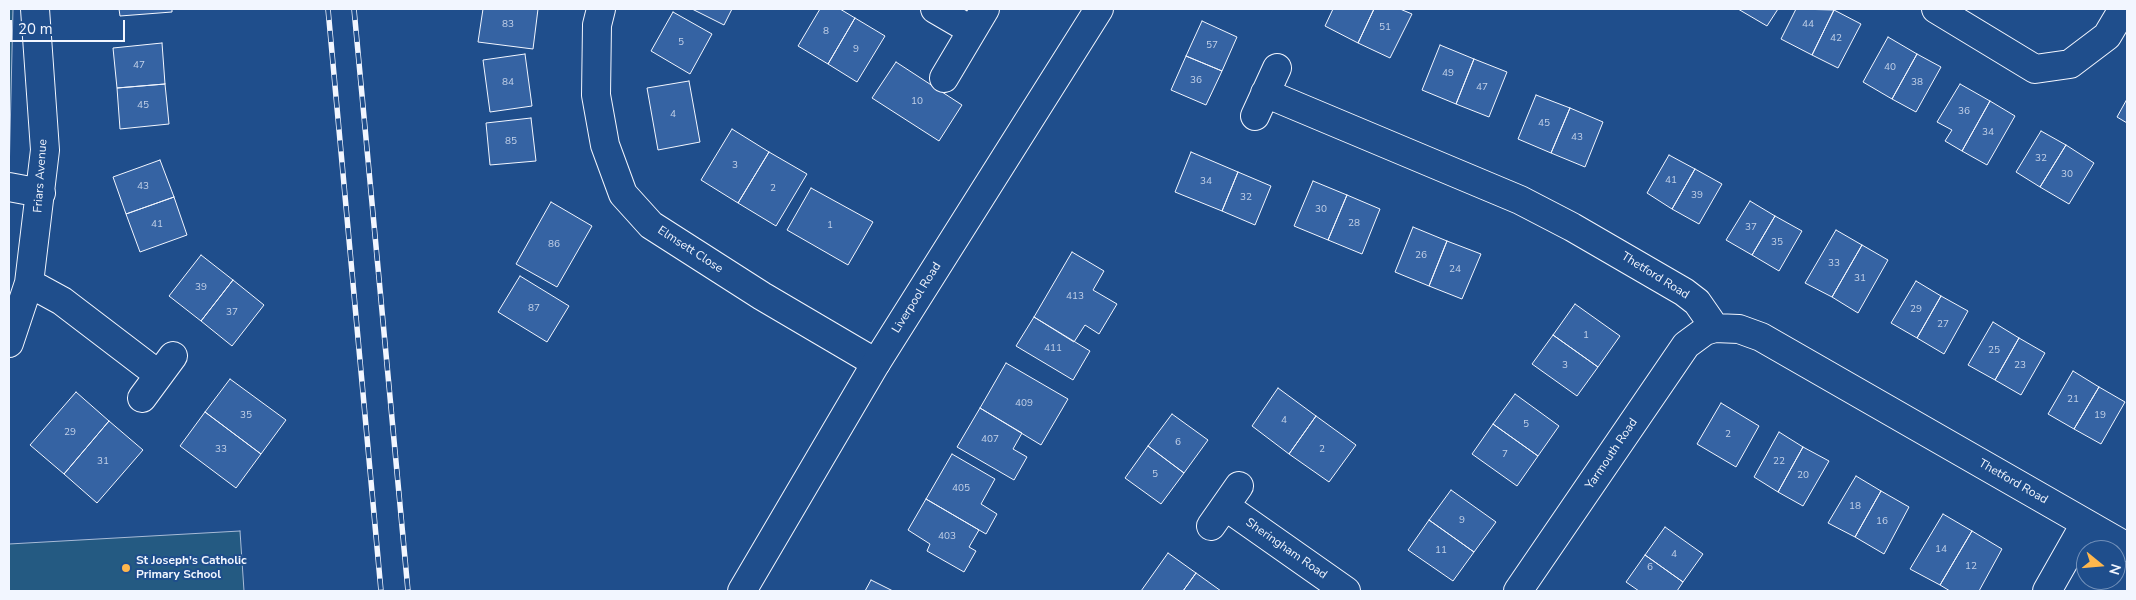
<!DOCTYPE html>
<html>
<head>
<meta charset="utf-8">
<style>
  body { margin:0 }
  #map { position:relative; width:2136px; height:600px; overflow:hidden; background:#1f4e8c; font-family:"Nunito Sans",sans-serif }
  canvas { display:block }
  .frame { position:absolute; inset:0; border:10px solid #f2f6ff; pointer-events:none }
  .north { position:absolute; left:2076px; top:540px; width:50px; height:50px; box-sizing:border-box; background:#1f4e8c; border:1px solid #7391ba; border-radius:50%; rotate:107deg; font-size:14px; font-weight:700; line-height:20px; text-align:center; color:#f2f6ff }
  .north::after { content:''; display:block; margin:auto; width:18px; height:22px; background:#ffb74d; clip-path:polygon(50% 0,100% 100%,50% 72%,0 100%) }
  .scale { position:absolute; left:10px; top:20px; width:115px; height:22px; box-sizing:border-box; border:2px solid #f2f6ff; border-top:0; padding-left:6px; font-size:15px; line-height:18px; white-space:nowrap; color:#f2f6ff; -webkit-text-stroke:4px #1f4e8c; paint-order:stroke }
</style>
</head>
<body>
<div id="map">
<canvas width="2136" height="600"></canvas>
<div class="frame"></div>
<div class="north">N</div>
<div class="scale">20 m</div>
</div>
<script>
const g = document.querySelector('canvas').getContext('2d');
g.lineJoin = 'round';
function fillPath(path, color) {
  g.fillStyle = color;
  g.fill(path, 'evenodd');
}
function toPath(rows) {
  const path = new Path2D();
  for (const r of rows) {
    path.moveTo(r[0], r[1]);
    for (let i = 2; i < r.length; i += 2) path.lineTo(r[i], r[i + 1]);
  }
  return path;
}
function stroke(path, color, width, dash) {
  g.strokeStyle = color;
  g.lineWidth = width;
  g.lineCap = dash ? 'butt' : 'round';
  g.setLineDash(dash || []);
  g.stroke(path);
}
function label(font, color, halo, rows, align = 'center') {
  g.font = font + ' "Nunito Sans",sans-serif';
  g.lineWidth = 4;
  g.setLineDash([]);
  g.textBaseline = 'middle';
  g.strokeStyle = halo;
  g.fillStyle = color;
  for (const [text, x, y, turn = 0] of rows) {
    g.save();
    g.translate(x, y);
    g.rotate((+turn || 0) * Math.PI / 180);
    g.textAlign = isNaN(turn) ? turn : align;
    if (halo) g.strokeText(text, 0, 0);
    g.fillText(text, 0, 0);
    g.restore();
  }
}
const green = toPath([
  [9,9,13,9,9,178,9,9],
  [240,531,244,591,9,591,9,544,240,531]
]);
fillPath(green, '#245a82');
stroke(green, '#a8bbd7', 1);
const building = toPath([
  [119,9,172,9,172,12,120,16,119,9],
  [483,9,538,9,533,49,478,42,483,9],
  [692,9,732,9,724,25,692,9],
  [820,9,840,9,855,18,828,64,798,46,820,9],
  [1333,9,1374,9,1358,43,1325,26,1333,9],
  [1374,9,1400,9,1412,14,1390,58,1358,43,1374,9],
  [1738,9,1778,9,1767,26,1738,9],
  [1796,9,1834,10,1812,55,1781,39,1796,9],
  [1834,10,1861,24,1838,68,1812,55,1834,10],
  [673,12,712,34,690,74,651,51,673,12],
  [855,18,885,36,857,82,828,64,855,18],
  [1202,21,1237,37,1222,71,1186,56,1202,21],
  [1888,37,1917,54,1892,99,1863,82,1888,37],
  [162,43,165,84,117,88,113,48,162,43],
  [1440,45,1474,59,1456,104,1422,90,1440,45],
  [525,54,532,106,490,112,483,60,525,54],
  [1917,54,1941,67,1916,112,1892,99,1917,54],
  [1186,56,1222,71,1206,105,1171,90,1186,56],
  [1474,59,1507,72,1489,117,1456,104,1474,59],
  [896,62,962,105,939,141,872,98,896,62],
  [689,81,700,142,658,150,647,88,689,81],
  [165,84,169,124,120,129,117,88,165,84],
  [1960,84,1990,101,1962,151,1945,141,1952,130,1937,122,1960,84],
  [1536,95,1570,108,1551,153,1518,139,1536,95],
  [2127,99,2127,123,2117,117,2127,99],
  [1990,101,2015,116,1987,165,1962,151,1990,101],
  [1570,108,1603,122,1585,167,1551,153,1570,108],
  [531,118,536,161,490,165,486,123,531,118],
  [732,129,769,152,738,203,701,180,732,129],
  [2041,131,2066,145,2040,187,2016,172,2041,131],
  [2066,145,2094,163,2069,204,2040,187,2066,145],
  [769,152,807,174,776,226,738,203,769,152],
  [1191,152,1238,172,1222,211,1175,192,1191,152],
  [1669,155,1695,169,1672,209,1647,193,1669,155],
  [160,160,174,197,126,214,113,177,160,160],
  [1695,169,1722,184,1699,224,1672,209,1695,169],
  [1238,172,1271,186,1255,225,1222,211,1238,172],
  [1313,181,1347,195,1328,240,1294,226,1313,181],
  [811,188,873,222,848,265,787,230,811,188],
  [1347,195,1380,209,1362,254,1328,240,1347,195],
  [174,197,187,235,140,252,126,214,174,197],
  [1750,201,1775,216,1752,255,1726,240,1750,201],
  [551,202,592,226,557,287,516,264,551,202],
  [1775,216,1802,231,1779,271,1752,255,1775,216],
  [1413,227,1447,241,1429,286,1395,272,1413,227],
  [1836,230,1862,245,1832,297,1805,283,1836,230],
  [1447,241,1481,254,1462,299,1429,286,1447,241],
  [1862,245,1888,260,1858,313,1832,297,1862,245],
  [1072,252,1104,271,1093,290,1117,304,1099,334,1085,325,1074,342,1034,317,1072,252],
  [201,255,233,280,201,321,169,296,201,255],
  [520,276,569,306,547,342,498,312,520,276],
  [233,280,264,305,232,346,201,321,233,280],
  [1916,281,1941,296,1917,338,1891,323,1916,281],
  [1941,296,1968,311,1944,354,1917,338,1941,296],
  [1575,304,1620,336,1598,367,1553,335,1575,304],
  [1034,317,1090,351,1073,380,1016,346,1034,317],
  [1993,322,2019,338,1995,380,1968,365,1993,322],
  [1553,335,1598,367,1577,396,1532,364,1553,335],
  [2019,338,2045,353,2021,395,1995,380,2019,338],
  [1006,363,1068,399,1041,445,980,408,1006,363],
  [2073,371,2099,387,2074,429,2048,414,2073,371],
  [230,379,286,420,261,454,205,412,230,379],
  [2099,387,2125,402,2101,444,2074,429,2099,387],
  [1278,388,1316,416,1289,454,1252,426,1278,388],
  [76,392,109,421,64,474,30,445,76,392],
  [1515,394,1559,426,1538,456,1493,424,1515,394],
  [1721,403,1759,426,1736,467,1697,444,1721,403],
  [980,408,1022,433,1013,449,1027,457,1014,480,957,447,980,408],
  [205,412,261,454,236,488,180,446,205,412],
  [1172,414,1208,440,1184,473,1148,446,1172,414],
  [1316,416,1356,445,1329,482,1289,454,1316,416],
  [109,421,143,450,97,503,64,474,109,421],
  [1493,424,1538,456,1517,486,1472,454,1493,424],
  [1779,432,1803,447,1778,492,1754,477,1779,432],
  [1148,446,1184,473,1161,504,1125,478,1148,446],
  [1803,447,1829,461,1803,506,1778,492,1803,447],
  [952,454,995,479,981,504,997,514,986,534,926,499,952,454],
  [1856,476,1881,491,1855,537,1828,523,1856,476],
  [1451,490,1496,522,1474,552,1429,520,1451,490],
  [1881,491,1909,507,1884,554,1855,537,1881,491],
  [926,499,979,530,969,547,976,551,964,572,927,551,930,544,908,530,926,499],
  [1943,514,1972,531,1940,585,1910,569,1943,514],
  [1429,520,1474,552,1453,581,1408,550,1429,520],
  [1665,527,1703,554,1683,582,1645,555,1665,527],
  [1972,531,2002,549,1979,591,1950,591,1940,585,1972,531],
  [1168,553,1196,573,1183,591,1141,591,1168,553],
  [1645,555,1683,582,1677,591,1639,591,1626,582,1645,555],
  [1196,573,1221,591,1183,591,1196,573],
  [871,580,893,591,865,591,871,580]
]);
fillPath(building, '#3563a3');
stroke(building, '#f2f6ff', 1);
const street = toPath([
  [601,9,597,25,596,95,605,145,623,194,651,225,762,296,876,363],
  [935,9,971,30],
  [1936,9,2035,69,2070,64,2107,36,2123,9],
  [944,78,985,9],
  [1265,93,1520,200,1572,227,1684,292,1697,302,1715,328,1739,329,1761,337,2127,547],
  [1255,116,1277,68],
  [9,187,41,193],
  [29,283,62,301,159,375],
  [9,343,29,283,45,150,35,9],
  [142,398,173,356],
  [1225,506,1346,591],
  [1211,526,1239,486],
  [1518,591,1686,345,1705,331,1715,328],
  [2047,591,2085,524]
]);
const highway = toPath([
  [742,591,876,363,1099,9]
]);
stroke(street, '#f2f6ff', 30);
stroke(highway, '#f2f6ff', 30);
stroke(street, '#1f4e8c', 28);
stroke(highway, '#1f4e8c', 28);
const rail = toPath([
  [328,9,381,591],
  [354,9,408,591]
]);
stroke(rail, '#f2f6ff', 5.5);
stroke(rail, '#1f4e8c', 4, [11]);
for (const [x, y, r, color] of [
  [126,568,5,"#ffb74d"]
]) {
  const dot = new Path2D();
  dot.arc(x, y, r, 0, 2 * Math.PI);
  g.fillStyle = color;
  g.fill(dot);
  stroke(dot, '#1f4e8c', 2);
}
label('10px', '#c3d1e8', null, [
  ["83",508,25],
  ["44",1808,25],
  ["51",1385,28],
  ["8",826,32],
  ["42",1836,39],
  ["5",681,43],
  ["57",1212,46],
  ["9",856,50],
  ["47",139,66],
  ["40",1890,68],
  ["49",1448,74],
  ["36",1196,81],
  ["84",508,83],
  ["38",1917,83],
  ["47",1482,88],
  ["10",917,102],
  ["45",143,106],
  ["36",1964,112],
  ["4",673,115],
  ["45",1544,124],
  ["34",1988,133],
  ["43",1577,138],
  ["85",511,142],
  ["32",2041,159],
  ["3",735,166],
  ["30",2067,175],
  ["41",1671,181],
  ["34",1206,182],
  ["43",143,187],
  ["2",773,189],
  ["39",1697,196],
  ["32",1246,198],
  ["30",1321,210],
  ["28",1354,224],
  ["41",157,225],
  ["1",830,226],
  ["37",1751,228],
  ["35",1777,243],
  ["86",554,245],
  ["26",1421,256],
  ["33",1834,264],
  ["24",1455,270],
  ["31",1860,279],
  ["39",201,288],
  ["413",1075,297],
  ["87",534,309],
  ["29",1916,310],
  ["37",232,313],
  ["27",1943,325],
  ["1",1586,336],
  ["411",1053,349],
  ["25",1994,351],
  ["3",1565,366],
  ["23",2020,366],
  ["21",2073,400],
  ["409",1024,404],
  ["35",246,416],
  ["19",2100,416],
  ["4",1284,421],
  ["5",1526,425],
  ["29",70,433],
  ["2",1728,435],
  ["407",990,440],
  ["6",1178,443],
  ["33",221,450],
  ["2",1322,450],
  ["7",1505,455],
  ["31",103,462],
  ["22",1779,462],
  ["5",1155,475],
  ["20",1803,476],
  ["405",961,489],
  ["18",1855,507],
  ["9",1462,521],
  ["16",1882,522],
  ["403",947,537],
  ["14",1941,550],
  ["11",1441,551],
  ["4",1674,555],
  ["12",1971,567],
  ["6",1650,568]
]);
label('12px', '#f2f6ff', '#1f4e8c', [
  ["Friars Avenue",41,176,-86],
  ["Elmsett Close",690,250,33],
  ["Thetford Road",1655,276,32],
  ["Liverpool Road",917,298,-58],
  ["Yarmouth Road",1612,454,-56],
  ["Thetford Road",2013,482,30],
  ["Sheringham Road",1286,549,35]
]);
label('bold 12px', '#f2f6ff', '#1f4e8c', [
  ["St Joseph's Catholic",136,561],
  ["Primary School",136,575]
], 'left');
</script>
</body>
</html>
